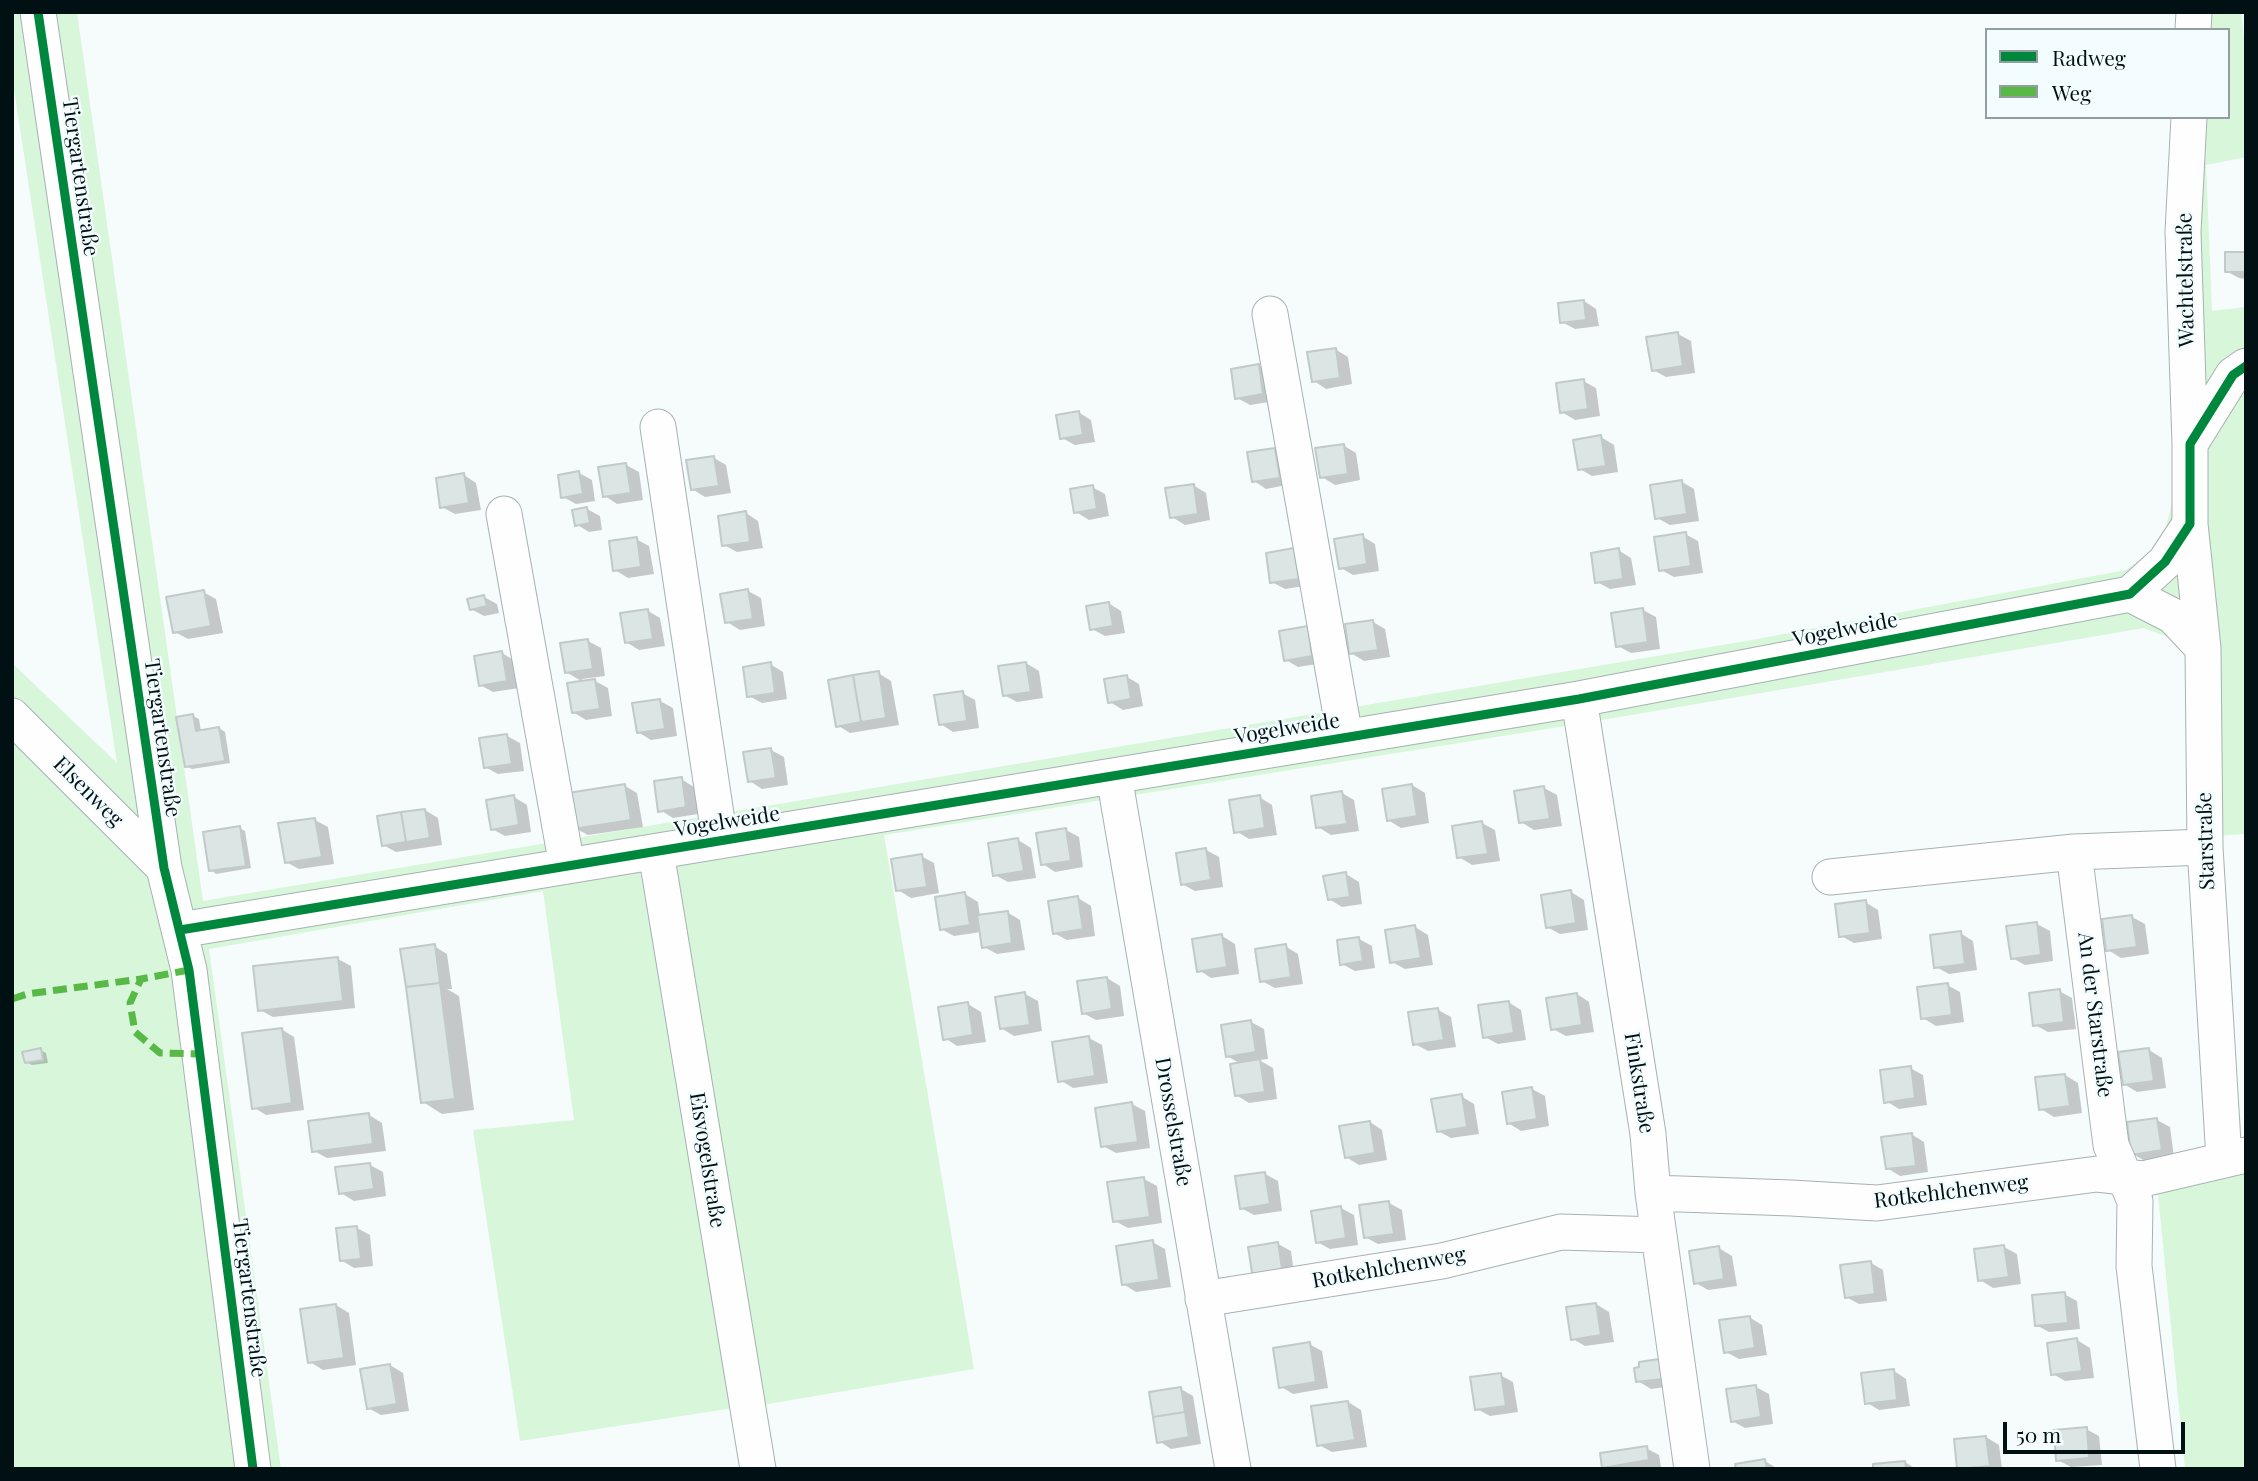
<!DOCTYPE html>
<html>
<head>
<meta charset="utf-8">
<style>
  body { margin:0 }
  #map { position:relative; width:2258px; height:1481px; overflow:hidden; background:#f6fbfb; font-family:"Playfair Display",serif }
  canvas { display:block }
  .frame { position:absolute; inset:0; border:14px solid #011013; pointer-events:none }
  .legend { position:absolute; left:1985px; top:28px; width:245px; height:91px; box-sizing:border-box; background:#f3fcfe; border:2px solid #929ea0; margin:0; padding:9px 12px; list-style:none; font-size:21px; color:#011013 }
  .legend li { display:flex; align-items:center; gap:14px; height:35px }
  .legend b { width:35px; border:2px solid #929ea0 }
  .scale { position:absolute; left:2003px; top:1422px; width:182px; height:32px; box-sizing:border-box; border:4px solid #011013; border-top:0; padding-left:9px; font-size:21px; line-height:24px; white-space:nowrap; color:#011013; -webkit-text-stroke:5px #f3fcfe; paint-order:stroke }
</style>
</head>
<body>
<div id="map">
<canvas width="2258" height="1481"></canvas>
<div class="frame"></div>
<ul class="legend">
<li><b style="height:9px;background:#00873e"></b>Radweg</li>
<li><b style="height:9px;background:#58b947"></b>Weg</li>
</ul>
<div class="scale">50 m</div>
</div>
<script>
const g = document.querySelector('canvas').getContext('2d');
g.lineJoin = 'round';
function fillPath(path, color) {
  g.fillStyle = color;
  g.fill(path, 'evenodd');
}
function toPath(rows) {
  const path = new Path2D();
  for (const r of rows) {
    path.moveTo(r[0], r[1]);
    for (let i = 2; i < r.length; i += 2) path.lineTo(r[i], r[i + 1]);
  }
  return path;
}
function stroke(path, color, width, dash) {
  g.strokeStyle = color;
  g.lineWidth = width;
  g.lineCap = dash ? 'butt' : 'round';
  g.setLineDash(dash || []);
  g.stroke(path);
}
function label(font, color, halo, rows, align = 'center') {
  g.font = font + ' "Playfair Display",serif';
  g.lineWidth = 5;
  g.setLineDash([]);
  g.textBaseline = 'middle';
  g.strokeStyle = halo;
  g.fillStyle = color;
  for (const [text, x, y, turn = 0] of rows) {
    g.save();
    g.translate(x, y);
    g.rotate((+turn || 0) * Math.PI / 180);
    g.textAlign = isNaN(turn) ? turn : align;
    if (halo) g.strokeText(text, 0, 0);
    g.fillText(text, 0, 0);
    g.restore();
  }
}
fillPath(toPath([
  [12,12,77,12,203,901,1752,640,2126,570,2162,543,2178,480,2172,117,2228,117,2228,30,2176,30,2177,12,2241,12,2246,55,2246,157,2206,165,2212,311,2246,307,2246,834,2195,837,2188,652,2173,639,2144,628,1590,722,884,835,974,1369,756,1406,740,1407,520,1441,473,1130,574,1120,543,891,209,949,281,1469,12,1469,12,663,117,763,12,76],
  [2246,1174,2246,1469,2185,1469,2158,1194]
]), '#d7f6da');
fillPath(toPath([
  [2246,254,2246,279,2239,278,2226,271],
  [1584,301,1596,309,1599,326,1575,329,1562,322],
  [1678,334,1691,341,1695,373,1666,377,1653,370],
  [1335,349,1348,357,1352,384,1326,389,1314,381],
  [1258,366,1271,373,1275,401,1250,405,1237,398],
  [1583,381,1596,388,1600,416,1575,420,1562,412],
  [1078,412,1091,420,1095,442,1075,445,1062,438],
  [1601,437,1614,445,1618,472,1592,476,1580,469],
  [1343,445,1356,453,1360,480,1335,485,1322,477],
  [1275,449,1288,457,1292,484,1266,489,1254,481],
  [714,458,726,465,731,493,705,497,692,489],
  [626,465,639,472,643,500,617,504,605,496],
  [579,473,592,480,595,501,576,504,563,497],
  [464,475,476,483,481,510,455,514,442,507],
  [1682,482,1694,489,1699,521,1670,525,1657,518],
  [1193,485,1206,493,1210,520,1185,525,1172,517],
  [1092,487,1105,494,1109,516,1089,520,1076,512],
  [587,509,600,516,602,530,589,532,576,524],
  [746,513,758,521,763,548,737,552,724,545],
  [1685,534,1698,541,1703,573,1674,577,1661,570],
  [1362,536,1375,544,1379,571,1353,575,1341,568],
  [636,539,649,546,654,574,628,578,615,570],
  [1294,550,1311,585,1285,589,1272,582],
  [1618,550,1631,558,1636,585,1610,589,1597,582],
  [748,591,761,598,765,626,740,630,727,622],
  [203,592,216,599,223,633,188,639,175,632],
  [484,597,497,604,499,613,484,616,471,609],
  [1108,603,1121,611,1125,633,1105,636,1092,629],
  [1643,610,1656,617,1660,649,1631,653,1618,646],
  [648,611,660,618,665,646,639,650,626,642],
  [1373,622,1385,629,1390,657,1364,661,1351,653],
  [1307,628,1324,663,1298,667,1286,660],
  [588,641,601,648,605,676,582,679,583,682,566,672],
  [502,653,515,661,519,688,493,692,480,685],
  [1026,663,1039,671,1043,698,1017,702,1004,695],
  [770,664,783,672,787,699,762,703,749,696],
  [878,673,891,681,899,725,850,733,837,725],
  [1127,677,1139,684,1143,706,1123,710,1110,702],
  [595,681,608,688,612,716,586,720,573,712],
  [962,693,975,700,979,728,953,732,941,724],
  [660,701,673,708,677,736,651,740,638,732],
  [193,716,199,719,201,732,219,728,225,732,230,763,192,769,186,766],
  [507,736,520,743,524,771,498,774,485,767],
  [771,750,784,757,788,785,762,789,750,781],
  [681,779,694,787,698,814,673,818,660,810],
  [1412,785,1425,793,1429,823,1401,828,1388,820],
  [625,786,637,793,643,827,588,835,575,828],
  [1544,788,1557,795,1562,826,1534,830,1521,822],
  [1342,793,1354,800,1359,831,1331,835,1318,827],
  [514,797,527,805,531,832,505,836,492,829],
  [1259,797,1272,805,1277,835,1249,839,1236,831],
  [425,810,438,818,442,845,396,852,383,845],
  [315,820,328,827,334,864,299,869,286,862],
  [1482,823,1495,830,1500,861,1472,865,1459,857],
  [239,828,245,831,251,868,216,874,211,870],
  [1066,830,1079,837,1083,867,1055,872,1043,864],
  [1018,840,1031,848,1036,878,1008,882,995,875],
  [1206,850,1219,857,1223,887,1195,891,1182,884],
  [921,856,934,863,939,893,911,898,898,890],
  [1346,874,1359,882,1362,904,1342,907,1329,899],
  [1571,892,1584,900,1588,930,1560,934,1547,927],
  [965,894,978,902,980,916,1007,912,1020,920,1025,950,997,954,984,947,981,932,954,936,941,929],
  [1078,898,1091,906,1095,936,1067,940,1054,933],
  [1865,902,1878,910,1882,939,1854,943,1841,936],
  [2132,917,2145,924,2149,954,2121,958,2108,950],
  [2037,924,2050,931,2053,961,2025,965,2012,958],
  [1415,927,1428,935,1433,965,1405,969,1392,962],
  [1960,933,1973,941,1977,970,1949,974,1936,967],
  [1222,936,1235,944,1239,974,1211,978,1199,970],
  [1359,939,1372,946,1375,968,1355,971,1342,964],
  [434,946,447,954,452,989,447,989,459,996,474,1110,442,1114,423,1102],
  [1285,946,1298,954,1303,984,1275,988,1262,981],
  [338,959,351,966,355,1008,273,1017,260,1010],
  [1107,978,1120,986,1124,1016,1096,1020,1083,1013],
  [1947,985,1960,992,1964,1022,1936,1026,1923,1018],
  [2059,991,2072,998,2076,1029,2048,1032,2035,1025],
  [1025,994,1038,1001,1042,1031,1014,1036,1001,1028],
  [1577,994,1589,1002,1594,1032,1566,1036,1553,1029],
  [1508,1002,1521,1010,1526,1040,1498,1044,1485,1037],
  [968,1004,981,1012,986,1042,957,1046,945,1038],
  [1438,1010,1451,1017,1456,1047,1428,1051,1415,1044],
  [1251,1022,1264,1029,1268,1059,1259,1060,1273,1068,1277,1099,1249,1103,1236,1095,1241,1064,1227,1056],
  [281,1029,294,1037,304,1110,266,1115,253,1107],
  [1089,1038,1102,1045,1108,1083,1073,1088,1060,1080],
  [40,1050,46,1053,48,1063,32,1065,26,1062],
  [2149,1050,2162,1058,2166,1088,2137,1092,2124,1084],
  [1910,1068,1923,1075,1927,1105,1899,1109,1886,1101],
  [2065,1075,2078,1083,2082,1113,2054,1117,2041,1109],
  [1532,1089,1545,1096,1549,1126,1521,1131,1508,1123],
  [1461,1096,1474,1104,1479,1134,1451,1138,1438,1131],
  [1132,1104,1145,1111,1150,1148,1116,1153,1103,1146],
  [369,1115,382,1123,386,1151,327,1158,314,1151],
  [2157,1120,2170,1127,2174,1157,2145,1161,2133,1154],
  [1370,1122,1382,1130,1387,1160,1359,1165,1346,1157],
  [1911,1134,1924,1142,1928,1172,1900,1176,1887,1168],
  [370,1165,383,1172,386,1196,354,1201,341,1193],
  [1265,1174,1278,1181,1282,1211,1254,1215,1241,1208],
  [1144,1179,1157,1186,1162,1223,1128,1228,1115,1221],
  [1389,1203,1402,1210,1406,1240,1378,1244,1365,1237],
  [1341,1208,1354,1215,1358,1245,1330,1249,1317,1242],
  [357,1228,370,1235,373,1266,354,1268,341,1260],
  [1152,1242,1165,1249,1171,1287,1136,1292,1123,1284],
  [1278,1244,1291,1251,1295,1281,1267,1286],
  [2004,1247,2017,1254,2021,1284,1993,1288,1980,1280],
  [1719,1248,1732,1256,1737,1286,1708,1290,1696,1283],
  [1871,1263,1883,1270,1887,1301,1859,1304,1846,1297],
  [2064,1294,2077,1301,2080,1329,2049,1332,2036,1325],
  [1596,1304,1609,1312,1614,1342,1585,1346,1573,1339],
  [336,1305,349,1313,356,1365,323,1370,310,1362],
  [1749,1317,1762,1325,1767,1355,1739,1359,1726,1352],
  [2077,1340,2090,1348,2094,1378,2065,1381,2053,1374],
  [1309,1344,1322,1351,1328,1388,1293,1394,1280,1386],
  [1641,1364,1674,1386,1651,1389,1638,1381],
  [390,1365,403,1373,409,1411,381,1415,368,1408],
  [1894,1371,1906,1379,1910,1406,1879,1410,1866,1402],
  [1500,1375,1513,1382,1518,1412,1490,1416,1477,1409],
  [1756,1387,1769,1394,1773,1424,1745,1428,1732,1421],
  [1181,1389,1193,1396,1201,1444,1171,1449,1159,1441],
  [1348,1402,1361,1410,1367,1447,1332,1452,1319,1445],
  [2086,1429,2099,1436,2102,1465,2071,1467,2058,1460],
  [1986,1437,1999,1445,2002,1469,1959,1469],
  [1646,1448,1659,1455,1661,1467,1607,1469,1604,1467],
  [1765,1461,1778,1469,1738,1469],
  [1905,1462,1916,1469,1875,1469]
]), '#0003');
const building = toPath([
  [2225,252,2246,252,2246,272,2225,272,2225,252],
  [1584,300,1586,320,1560,323,1558,303,1584,300],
  [1678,332,1683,366,1652,371,1646,337,1678,332],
  [1336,348,1340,378,1312,382,1307,352,1336,348],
  [1259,364,1263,394,1235,399,1231,369,1259,364],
  [1584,379,1588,409,1560,413,1556,383,1584,379],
  [1079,411,1083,435,1060,439,1056,415,1079,411],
  [1601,435,1606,466,1578,470,1573,440,1601,435],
  [1344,444,1348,474,1320,478,1315,448,1344,444],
  [1275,448,1280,478,1252,482,1247,452,1275,448],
  [714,456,719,486,691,490,686,460,714,456],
  [626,463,631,493,603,497,598,467,626,463],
  [579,471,583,494,561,498,558,475,579,471],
  [464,473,469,503,440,508,436,478,464,473],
  [1682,480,1687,514,1655,519,1650,485,1682,480],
  [1194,484,1198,514,1170,518,1165,488,1194,484],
  [1093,485,1097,509,1074,513,1070,489,1093,485],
  [587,507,590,523,575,526,572,510,587,507],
  [746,511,750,542,722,546,718,516,746,511],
  [1686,532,1691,566,1659,571,1654,537,1686,532],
  [1363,534,1367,564,1339,569,1334,539,1363,534],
  [637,537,641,567,613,571,609,541,637,537],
  [1294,548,1299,579,1270,583,1266,553,1294,548],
  [1619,548,1623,579,1595,583,1591,553,1619,548],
  [748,589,753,619,725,623,720,594,748,589],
  [204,590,211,626,173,633,166,597,204,590],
  [484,595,487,606,470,610,467,599,484,595],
  [1109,602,1113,626,1090,630,1086,606,1109,602],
  [1643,608,1648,642,1616,647,1611,613,1643,608],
  [648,609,653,639,625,643,620,613,648,609],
  [1373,620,1378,650,1349,654,1345,624,1373,620],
  [1308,626,1312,656,1284,661,1279,631,1308,626],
  [588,639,593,669,565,673,560,643,588,639],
  [502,651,507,681,479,686,474,656,502,651],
  [771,662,775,693,747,697,743,667,771,662],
  [1026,662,1031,692,1003,696,998,666,1026,662],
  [879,671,886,718,861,722,853,675,879,671],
  [853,675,861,722,836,727,828,680,853,675],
  [1127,675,1131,699,1108,703,1104,679,1127,675],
  [595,679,600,709,572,713,567,683,595,679],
  [963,691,967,721,939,725,934,695,963,691],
  [660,699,665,729,637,733,632,703,660,699],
  [193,714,196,731,219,727,225,761,185,767,176,717,193,714],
  [507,734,512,764,484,768,479,738,507,734],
  [771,748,776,778,748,782,743,752,771,748],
  [682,777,686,807,658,812,654,781,682,777],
  [625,784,631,820,573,829,568,793,625,784],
  [1412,784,1417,816,1387,821,1382,789,1412,784],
  [1544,786,1550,819,1519,823,1514,791,1544,786],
  [1342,791,1347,824,1316,828,1311,796,1342,791],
  [514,795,519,825,491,830,486,800,514,795],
  [1260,795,1265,828,1234,833,1229,800,1260,795],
  [425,809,430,838,406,842,401,812,425,809],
  [401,812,406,842,382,846,377,816,401,812],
  [315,818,322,857,285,863,278,823,315,818],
  [1482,821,1488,854,1457,858,1452,826,1482,821],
  [240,826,246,866,209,871,203,832,240,826],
  [1066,828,1071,861,1041,865,1036,833,1066,828],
  [1018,838,1024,871,993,876,988,843,1018,838],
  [1206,848,1211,880,1181,885,1176,853,1206,848],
  [922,854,927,887,896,891,891,859,922,854],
  [1346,872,1350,897,1328,900,1323,876,1346,872],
  [1571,890,1576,923,1546,928,1541,895,1571,890],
  [965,892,970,925,940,930,935,897,965,892],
  [1078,896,1083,929,1053,934,1048,901,1078,896],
  [1866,900,1870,933,1839,937,1835,904,1866,900],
  [1008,911,1012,943,982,948,977,915,1008,911],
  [2132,915,2137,947,2106,951,2102,919,2132,915],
  [2037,922,2041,955,2011,959,2006,926,2037,922],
  [1415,925,1421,958,1390,963,1385,930,1415,925],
  [1961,931,1965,964,1934,968,1930,935,1961,931],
  [1222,934,1227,967,1197,972,1192,939,1222,934],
  [1359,937,1363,961,1340,965,1337,940,1359,937],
  [435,944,440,983,406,987,400,949,435,944],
  [1286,944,1291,977,1260,982,1255,949,1286,944],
  [338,957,343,1001,258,1011,253,966,338,957],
  [1107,977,1112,1009,1082,1014,1077,981,1107,977],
  [440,983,455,1099,421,1103,406,987,440,983],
  [1948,983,1952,1015,1921,1019,1917,987,1948,983],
  [2060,989,2064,1022,2033,1026,2029,993,2060,989],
  [1025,992,1030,1025,1000,1029,995,997,1025,992],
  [1577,993,1582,1025,1551,1030,1546,998,1577,993],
  [1509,1001,1514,1033,1483,1038,1478,1005,1509,1001],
  [968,1002,973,1035,943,1040,938,1007,968,1002],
  [1438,1008,1444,1040,1413,1045,1408,1012,1438,1008],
  [1251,1020,1256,1052,1226,1057,1221,1025,1251,1020],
  [282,1028,292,1103,252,1109,242,1033,282,1028],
  [1089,1036,1095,1076,1058,1082,1052,1042,1089,1036],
  [41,1048,43,1060,25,1063,22,1052,41,1048],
  [2149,1048,2154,1081,2123,1085,2118,1052,2149,1048],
  [1260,1059,1265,1092,1235,1096,1230,1064,1260,1059],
  [1911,1066,1915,1098,1884,1103,1880,1070,1911,1066],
  [2065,1074,2070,1106,2039,1110,2035,1077,2065,1074],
  [1532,1087,1537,1119,1507,1124,1502,1092,1532,1087],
  [1462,1094,1467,1127,1437,1132,1431,1099,1462,1094],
  [1132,1102,1138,1142,1101,1147,1095,1108,1132,1102],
  [369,1113,373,1144,312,1152,308,1121,369,1113],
  [2157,1118,2162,1150,2131,1155,2127,1122,2157,1118],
  [1370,1121,1375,1153,1345,1158,1339,1126,1370,1121],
  [1912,1133,1916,1166,1886,1169,1881,1137,1912,1133],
  [370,1163,374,1189,339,1194,335,1167,370,1163],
  [1265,1172,1270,1204,1240,1209,1235,1176,1265,1172],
  [1144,1177,1150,1217,1113,1222,1107,1182,1144,1177],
  [1389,1201,1394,1234,1364,1238,1359,1205,1389,1201],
  [1341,1206,1346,1238,1316,1243,1311,1211,1341,1206],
  [357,1226,361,1259,340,1261,336,1228,357,1226],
  [1153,1240,1159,1280,1122,1285,1116,1246,1153,1240],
  [1278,1242,1283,1275,1253,1279,1248,1247,1278,1242],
  [2004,1245,2009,1277,1978,1281,1974,1249,2004,1245],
  [1719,1246,1724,1279,1694,1284,1689,1251,1719,1246],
  [1871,1261,1875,1294,1845,1298,1840,1265,1871,1261],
  [2065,1292,2068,1323,2035,1326,2032,1295,2065,1292],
  [1596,1303,1601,1335,1571,1340,1566,1307,1596,1303],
  [336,1304,344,1358,308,1363,300,1309,336,1304],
  [1750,1316,1755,1348,1724,1353,1719,1320,1750,1316],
  [2077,1338,2082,1371,2051,1375,2047,1343,2077,1338],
  [1310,1342,1316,1382,1279,1388,1273,1348,1310,1342],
  [1659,1359,1662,1379,1636,1382,1634,1368,1639,1367,1639,1362,1659,1359],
  [390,1364,397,1404,367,1409,360,1369,390,1364],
  [1894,1369,1897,1400,1865,1404,1861,1373,1894,1369],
  [1501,1373,1506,1406,1475,1410,1470,1377,1501,1373],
  [1756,1385,1761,1417,1731,1422,1726,1389,1756,1385],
  [1181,1387,1185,1412,1153,1417,1149,1392,1181,1387],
  [1348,1401,1355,1440,1317,1446,1311,1406,1348,1401],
  [1185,1412,1189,1437,1157,1443,1153,1417,1185,1412],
  [2087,1427,2089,1458,2056,1461,2054,1430,2087,1427],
  [1986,1436,1990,1466,1957,1469,1954,1439,1986,1436],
  [1647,1446,1649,1460,1602,1468,1600,1453,1647,1446],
  [1765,1459,1767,1469,1736,1469,1735,1464,1765,1459],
  [1905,1461,1906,1469,1873,1469,1873,1464,1905,1461]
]);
fillPath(building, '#dbe6e4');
stroke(building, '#c0cac8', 2);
const minor = toPath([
  [38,12,164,868,189,970,253,1469],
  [2193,30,2194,12],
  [2189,117,2183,232,2190,444],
  [1270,314,1345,737],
  [658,427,720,841],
  [504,514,567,866],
  [2190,524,2203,648,2205,847,2224,1159],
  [2130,594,2173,616,2203,648],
  [1579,699,1648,1134,1653,1193,1692,1469],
  [12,716,164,868],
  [1114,776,1233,1469],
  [656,852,758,1469],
  [2074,852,2111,1145,2135,1201,2134,1266,2158,1469],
  [1830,877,2074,852,2205,847],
  [180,930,1579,699,2130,594,2165,562,2190,524,2190,444,2233,375,2246,366],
  [1653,1193,1791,1198,1877,1203,2097,1174,2143,1179,2246,1155],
  [1203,1299,1442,1261,1561,1232,1658,1235]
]);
stroke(minor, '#a7b2b3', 37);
stroke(minor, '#fefefe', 35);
stroke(toPath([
  [189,970,141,979,130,1003,135,1032,160,1053,200,1054],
  [12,999,27,994,141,979]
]), '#58b947', 7, [14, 7]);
stroke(toPath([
  [38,12,164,868,189,970,253,1469],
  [180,930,1579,699,2130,594,2165,562,2190,524,2190,444,2233,375,2246,366]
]), '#00873e', 9);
label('21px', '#011013', '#f3fcfe', [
  ["Tiergartenstraße",80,177,82],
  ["Wachtelstraße",2186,280,-91],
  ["Vogelweide",1845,630,-11],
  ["Vogelweide",1287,729,-9],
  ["Tiergartenstraße",162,738,82],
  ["Elsenweg",88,792,45],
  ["Vogelweide",727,822,-9],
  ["Starstraße",2206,841,-92],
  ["An der Starstraße",2095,1015,83],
  ["Finkstraße",1639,1083,81],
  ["Drosselstraße",1173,1122,80],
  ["Eisvogelstraße",707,1160,81],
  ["Rotkehlchenweg",1951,1192,-7],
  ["Rotkehlchenweg",1389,1268,-10],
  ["Tiergartenstraße",249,1298,83]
]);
</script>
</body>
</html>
